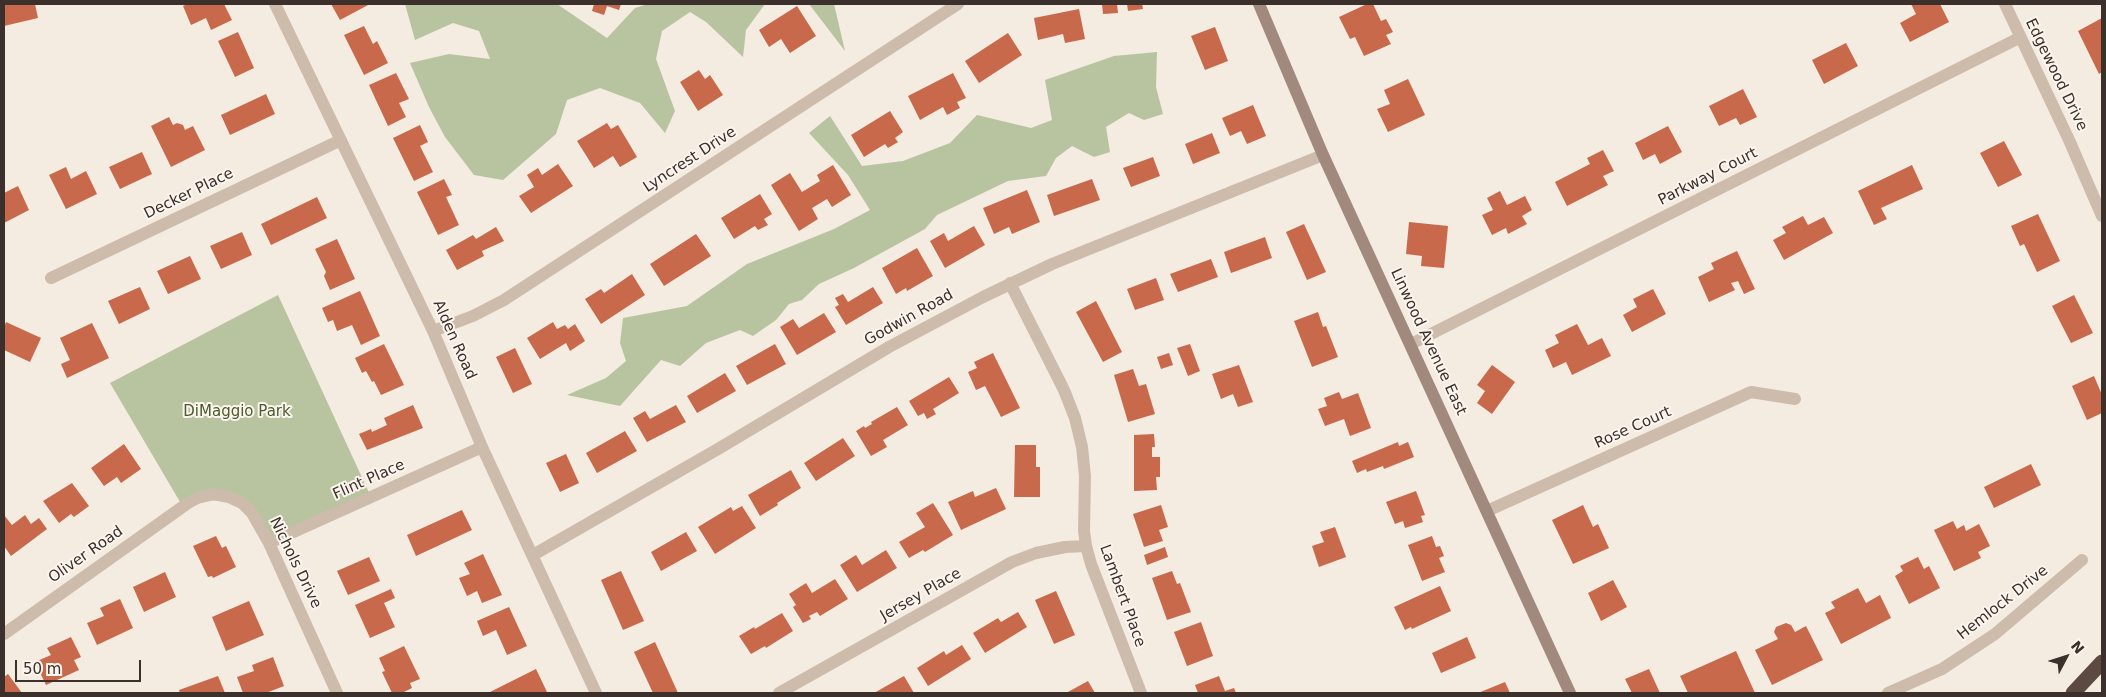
<!DOCTYPE html>
<html>
<head>
<meta charset="utf-8">
<style>
  body { margin:0 }
  #map { position:relative; width:2106px; height:697px; overflow:hidden; background:#f4ebe1; font-family:"DejaVu Sans",sans-serif }
  canvas { display:block }
  .frame { position:absolute; inset:0; border:5px solid #3b302b; pointer-events:none }
  .north { position:absolute; left:2041px; top:632px; width:50px; height:50px; -webkit-text-stroke:4px #fbf5ee; paint-order:stroke; rotate:50deg; font-size:14px; font-weight:700; line-height:20px; text-align:center; color:#3b302b }
  .north::after { content:''; display:block; margin:auto; width:18px; height:22px; background:#3b302b; clip-path:polygon(50% 0,100% 100%,50% 72%,0 100%) }
  .scale { position:absolute; left:15px; top:660px; width:126px; height:22px; box-sizing:border-box; border:2px solid #3b302b; border-top:0; padding-left:6px; font-size:15px; line-height:18px; white-space:nowrap; color:#3b302b; -webkit-text-stroke:4px #fbf5ee; paint-order:stroke }
</style>
</head>
<body>
<div id="map">
<canvas width="2106" height="697"></canvas>
<div class="frame"></div>
<div class="north">N</div>
<div class="scale">50 m</div>
</div>
<script>
const g = document.querySelector('canvas').getContext('2d');
g.lineJoin = 'round';
function fillPath(path, color) {
  g.fillStyle = color;
  g.fill(path, 'evenodd');
}
function toPath(rows) {
  const path = new Path2D();
  for (const r of rows) {
    path.moveTo(r[0], r[1]);
    for (let i = 2; i < r.length; i += 2) path.lineTo(r[i], r[i + 1]);
  }
  return path;
}
function stroke(path, color, width, dash) {
  g.strokeStyle = color;
  g.lineWidth = width;
  g.lineCap = dash ? 'butt' : 'round';
  g.setLineDash(dash || []);
  g.stroke(path);
}
function label(font, color, halo, rows, align = 'center') {
  g.font = font + ' "DejaVu Sans",sans-serif';
  g.lineWidth = 4;
  g.setLineDash([]);
  g.textBaseline = 'middle';
  g.strokeStyle = halo;
  g.fillStyle = color;
  for (const [text, x, y, turn = 0] of rows) {
    g.save();
    g.translate(x, y);
    g.rotate((+turn || 0) * Math.PI / 180);
    g.textAlign = isNaN(turn) ? turn : align;
    if (halo) g.strokeText(text, 0, 0);
    g.fillText(text, 0, 0);
    g.restore();
  }
}
fillPath(toPath([
  [405,4,557,4,607,38,635,8,648,4,765,4,746,30,743,57,706,22,690,12,662,31,656,59,675,111,665,133,640,103,600,88,567,100,556,134,503,180,474,175,445,137,429,107,410,63,449,54,490,59,479,31,453,23,415,40],
  [809,4,834,4,845,51],
  [1157,52,1156,87,1163,114,1144,120,1129,113,1106,127,1110,152,1094,157,1072,146,1056,158,1046,176,1008,181,937,215,925,229,854,268,819,284,802,300,789,304,776,320,753,336,740,330,706,343,680,366,661,360,620,406,567,395,606,378,626,361,620,343,623,318,687,306,747,264,834,229,870,210,848,175,809,133,830,116,862,166,903,161,950,143,977,115,1031,128,1052,120,1045,80,1114,56],
  [278,295,371,497,269,543,252,513,229,497,183,507,110,383]
]), '#b8c4a0');
fillPath(toPath([
  [4,4,35,4,38,18,4,26],
  [188,4,224,4,232,20,211,30,206,18,191,25,183,6],
  [331,4,370,4,340,20],
  [594,4,621,4,619,10,607,6,604,15,592,11],
  [1102,4,1117,4,1118,13,1103,14],
  [1127,4,1142,4,1143,9,1128,11],
  [1367,4,1373,4,1381,21,1386,19,1393,32,1386,35,1391,44,1364,56,1355,37,1350,39,1339,17],
  [1911,4,1940,4,1949,22,1910,42,1900,23,1916,14],
  [797,6,816,36,790,53,781,39,769,47,759,30],
  [1079,9,1085,39,1065,43,1063,34,1038,40,1034,18],
  [2102,18,2102,72,2099,74,2078,31],
  [364,26,373,44,377,41,388,63,364,75,344,35],
  [1215,27,1228,61,1205,70,1191,36],
  [238,32,254,68,235,77,218,41],
  [1008,33,1022,55,979,83,965,61],
  [1846,43,1858,66,1824,84,1812,60],
  [699,70,705,79,710,75,723,95,698,111,680,82],
  [396,73,409,99,399,103,406,117,388,126,369,85],
  [953,73,966,98,957,102,960,108,947,115,943,107,920,120,908,96],
  [1408,79,1425,115,1388,132,1377,109,1390,104,1384,90],
  [1743,89,1757,117,1740,125,1736,118,1719,126,1709,106],
  [266,94,275,114,230,135,221,115],
  [1253,105,1266,136,1247,144,1241,131,1230,136,1222,118],
  [890,111,903,132,895,138,898,142,888,148,885,144,864,157,851,135],
  [169,117,173,125,177,123,183,125,185,130,193,126,205,150,171,167,151,126],
  [607,123,611,129,618,125,637,157,620,167,613,156,594,168,577,141],
  [420,125,428,142,420,146,433,172,414,181,393,138],
  [1668,126,1682,152,1660,164,1655,154,1643,160,1635,143],
  [1212,133,1220,153,1193,164,1185,144],
  [2004,141,2022,175,1998,187,1980,153],
  [1603,150,1614,171,1603,176,1608,185,1567,206,1555,182,1590,164,1587,158],
  [142,152,152,174,120,189,109,167],
  [1153,157,1160,176,1131,187,1123,168],
  [558,164,573,186,531,213,519,196,534,187,527,175,538,168,542,175],
  [833,165,851,195,832,207,827,199,812,208,818,219,799,231,771,185,790,173,802,192,820,181,817,175],
  [1912,165,1923,189,1881,208,1887,219,1874,225,1858,191],
  [66,167,71,179,86,171,97,194,66,209,49,175],
  [444,179,452,195,446,197,459,225,438,235,417,192],
  [1092,179,1100,200,1054,216,1047,195],
  [18,186,29,210,4,223,4,193],
  [1027,190,1040,222,1012,234,1009,227,994,234,983,208],
  [1500,191,1507,205,1525,196,1532,210,1522,216,1527,224,1508,234,1506,228,1492,235,1482,215,1493,210,1487,198],
  [760,194,772,214,764,219,768,225,758,230,755,226,734,239,721,218],
  [317,197,327,218,271,245,261,224],
  [2038,214,2060,261,2037,272,2024,244,2020,246,2011,226],
  [1803,216,1808,225,1824,217,1833,233,1784,260,1773,240,1786,233,1782,227],
  [1409,222,1448,226,1444,268,1421,266,1422,256,1406,254],
  [1304,224,1326,272,1307,280,1286,232],
  [974,226,985,245,945,268,930,241,944,233,948,241],
  [496,227,504,241,482,251,484,256,457,270,446,250,473,235,476,239],
  [242,232,252,255,221,269,210,246],
  [696,234,711,256,664,286,650,264],
  [1265,237,1272,258,1231,273,1224,252],
  [337,239,355,279,330,290,324,276,326,272,315,249],
  [917,248,933,276,907,291,906,288,896,294,882,268],
  [1737,251,1755,289,1744,294,1738,281,1731,283,1735,290,1709,302,1698,277,1714,269,1711,263],
  [190,256,201,279,168,294,157,271],
  [1211,259,1218,277,1178,292,1170,274],
  [632,274,645,295,601,324,585,299,601,289,604,293],
  [1156,278,1164,300,1135,310,1127,289],
  [140,287,150,309,119,324,108,301],
  [873,287,883,303,846,325,835,307,839,305,835,298,843,294,848,302],
  [1653,289,1666,314,1632,332,1623,315,1637,307,1633,299],
  [360,291,380,336,361,345,352,325,337,331,333,320,328,322,322,308],
  [2074,295,2093,333,2071,343,2052,306],
  [1096,301,1122,352,1103,362,1076,312],
  [1318,312,1323,327,1326,326,1338,357,1312,367,1294,321],
  [824,313,836,332,797,355,780,327,793,319,799,328],
  [6,322,41,338,30,362,4,350,4,328],
  [553,322,557,329,565,325,568,329,575,324,585,341,570,351,566,343,540,359,527,338],
  [92,323,109,358,67,378,61,364,70,360,60,338],
  [1577,324,1588,345,1602,338,1611,356,1572,375,1566,362,1553,368,1545,350,1559,343,1555,335],
  [384,344,404,385,381,395,374,381,372,382,366,371,362,373,355,358],
  [775,344,786,364,747,385,736,366],
  [1190,344,1200,371,1188,376,1177,348],
  [515,348,532,384,513,393,496,357],
  [993,353,1020,408,1001,417,985,386,976,390,968,372,977,368,974,362],
  [1169,353,1173,365,1161,369,1157,357],
  [1239,365,1253,402,1238,407,1233,394,1221,399,1212,374],
  [1492,365,1515,382,1492,414,1477,403,1485,391,1477,385],
  [1133,369,1139,386,1146,384,1155,414,1128,422,1114,375],
  [725,373,736,391,697,413,687,396],
  [2094,376,2102,395,2102,413,2087,420,2072,386],
  [949,377,959,393,933,409,936,414,927,419,924,413,918,416,909,401],
  [1339,392,1342,399,1358,393,1371,428,1350,436,1344,419,1325,426,1318,409,1327,406,1324,398],
  [413,405,423,428,367,450,359,434,371,429,372,432,387,425,384,418],
  [676,405,686,422,647,442,633,418,645,411,650,419],
  [897,407,908,425,883,440,887,447,871,456,856,431,864,426,865,428,872,424,871,422],
  [625,431,637,451,597,473,586,453],
  [1154,434,1155,447,1152,447,1152,457,1160,457,1160,477,1156,477,1157,490,1134,491,1134,435],
  [843,438,855,456,816,481,804,463],
  [1398,442,1399,446,1408,442,1414,457,1384,469,1383,466,1367,472,1366,469,1357,473,1352,461],
  [124,444,141,469,121,483,117,477,104,486,91,468],
  [1015,445,1036,445,1036,467,1040,467,1040,497,1014,497],
  [566,454,579,483,560,492,546,463],
  [2031,464,2041,485,1994,508,1984,487],
  [791,470,801,488,777,503,778,505,760,516,748,495],
  [72,483,89,506,74,517,71,514,59,523,43,501],
  [996,488,1006,509,961,530,948,502,973,491,975,497],
  [1416,491,1425,515,1421,516,1423,522,1405,528,1403,521,1395,524,1386,502],
  [933,503,953,535,925,552,923,550,909,558,899,542,925,527,916,513],
  [1161,505,1168,527,1159,530,1163,541,1144,547,1133,514],
  [1583,505,1593,527,1598,524,1609,548,1573,564,1552,520],
  [742,506,756,528,715,554,698,527,731,507,733,511],
  [462,510,472,530,416,556,407,535],
  [4,515,12,525,25,515,31,524,39,518,47,529,11,556,4,546],
  [1953,521,1957,529,1964,525,1966,531,1979,524,1990,546,1978,552,1981,558,1954,571,1934,530],
  [1335,527,1346,557,1319,567,1312,546,1324,542,1320,532],
  [686,532,697,551,661,571,651,552],
  [216,536,222,548,226,546,236,567,213,578,212,576,208,577,193,546],
  [1432,536,1436,547,1440,546,1444,556,1439,558,1445,572,1422,581,1408,545],
  [1165,547,1168,557,1147,565,1144,555],
  [886,550,897,568,857,592,840,565,856,555,862,565],
  [483,554,502,595,482,603,477,591,467,596,459,578,470,574,464,563],
  [369,557,380,581,348,595,337,571],
  [1918,557,1924,569,1929,566,1940,588,1909,604,1895,576,1903,571,1900,566],
  [621,571,644,621,623,630,601,580],
  [1172,571,1177,584,1180,583,1191,612,1167,620,1152,578],
  [165,572,176,597,144,612,133,587],
  [835,579,848,599,820,616,817,612,809,616,811,619,803,623,793,607,796,605,789,594,806,583,812,593],
  [1613,580,1627,607,1601,621,1588,593],
  [1440,586,1451,611,1412,629,1411,627,1405,630,1394,607],
  [1858,588,1866,603,1880,595,1891,618,1841,644,1825,613,1835,608,1831,602],
  [391,589,395,598,384,603,395,627,370,638,355,605],
  [1056,591,1075,635,1054,644,1035,600],
  [120,599,133,628,97,645,87,623,104,616,100,608],
  [249,601,264,635,226,651,212,617],
  [509,607,527,646,507,655,496,630,483,636,477,621],
  [1018,612,1027,627,985,653,973,633,998,618,1001,622],
  [782,613,793,631,766,648,765,646,751,654,739,636,754,627,755,629],
  [1201,622,1213,656,1187,666,1174,632],
  [1786,623,1791,625,1795,632,1806,626,1823,660,1772,685,1755,650,1778,639,1774,632,1776,627],
  [71,637,81,657,74,660,79,670,46,685,35,662,51,655,47,648],
  [1467,637,1476,658,1441,673,1432,653],
  [655,642,678,693,653,693,634,652],
  [962,645,971,659,928,686,917,668,944,651,946,655],
  [404,646,420,679,410,683,412,688,402,693,392,693,382,672,385,671,379,658],
  [1736,651,1755,693,1688,693,1680,676],
  [273,657,284,686,266,693,243,693,237,677,254,671,252,665],
  [536,669,547,692,488,693],
  [1649,669,1660,693,1632,693,1625,679],
  [8,674,22,693,4,693,4,677],
  [218,676,225,693,180,693,179,690],
  [904,676,914,693,874,693],
  [1219,676,1225,691,1234,688,1236,693,1198,693,1195,685],
  [1088,681,1095,693,1066,693],
  [1505,682,1510,693,1478,693]
]), '#c8694b');
stroke(toPath([
  [275,4,433,331,482,447,596,693],
  [2005,4,2069,140,2102,216],
  [51,278,341,140],
  [1010,283,1064,390,1075,418,1082,447,1085,476,1084,531,1086,546,1091,564,1141,693],
  [433,331,473,316,504,300,958,4],
  [1411,344,2019,38],
  [1487,511,1751,392,1795,399],
  [269,543,482,447],
  [533,555,718,449,889,347,983,297,1052,264,1323,155],
  [4,634,188,503,199,497,213,494,229,497,242,503,252,513,269,543,337,693],
  [779,693,1012,562,1036,553,1065,547,1086,546],
  [1888,693,1942,669,1995,634,2082,560]
]), '#cdbbac', 12);
stroke(toPath([
  [1259,4,1323,155,1570,693]
]), '#a18a7d', 12);
stroke(toPath([
  [2073,693,2102,662]
]), '#5c4a42', 15);
label('15px', '#3b302b', '#fbf5ee', [
  ["Edgewood Drive",2056,75,64],
  ["Lyncrest Drive",690,160,-33],
  ["Parkway Court",1708,177,-27],
  ["Decker Place",189,194,-26],
  ["Godwin Road",909,318,-29],
  ["Alden Road",454,340,66],
  ["Linwood Avenue East",1428,342,65],
  ["Rose Court",1633,428,-24],
  ["Flint Place",369,480,-24],
  ["Oliver Road",86,555,-35],
  ["Nichols Drive",295,563,64],
  ["Jersey Place",921,595,-30],
  ["Lambert Place",1122,596,70],
  ["Hemlock Drive",2003,603,-38]
]);
label('15px', '#4a5a2e', '#fbf5ee', [
  ["DiMaggio Park",237,412]
]);
</script>
</body>
</html>
